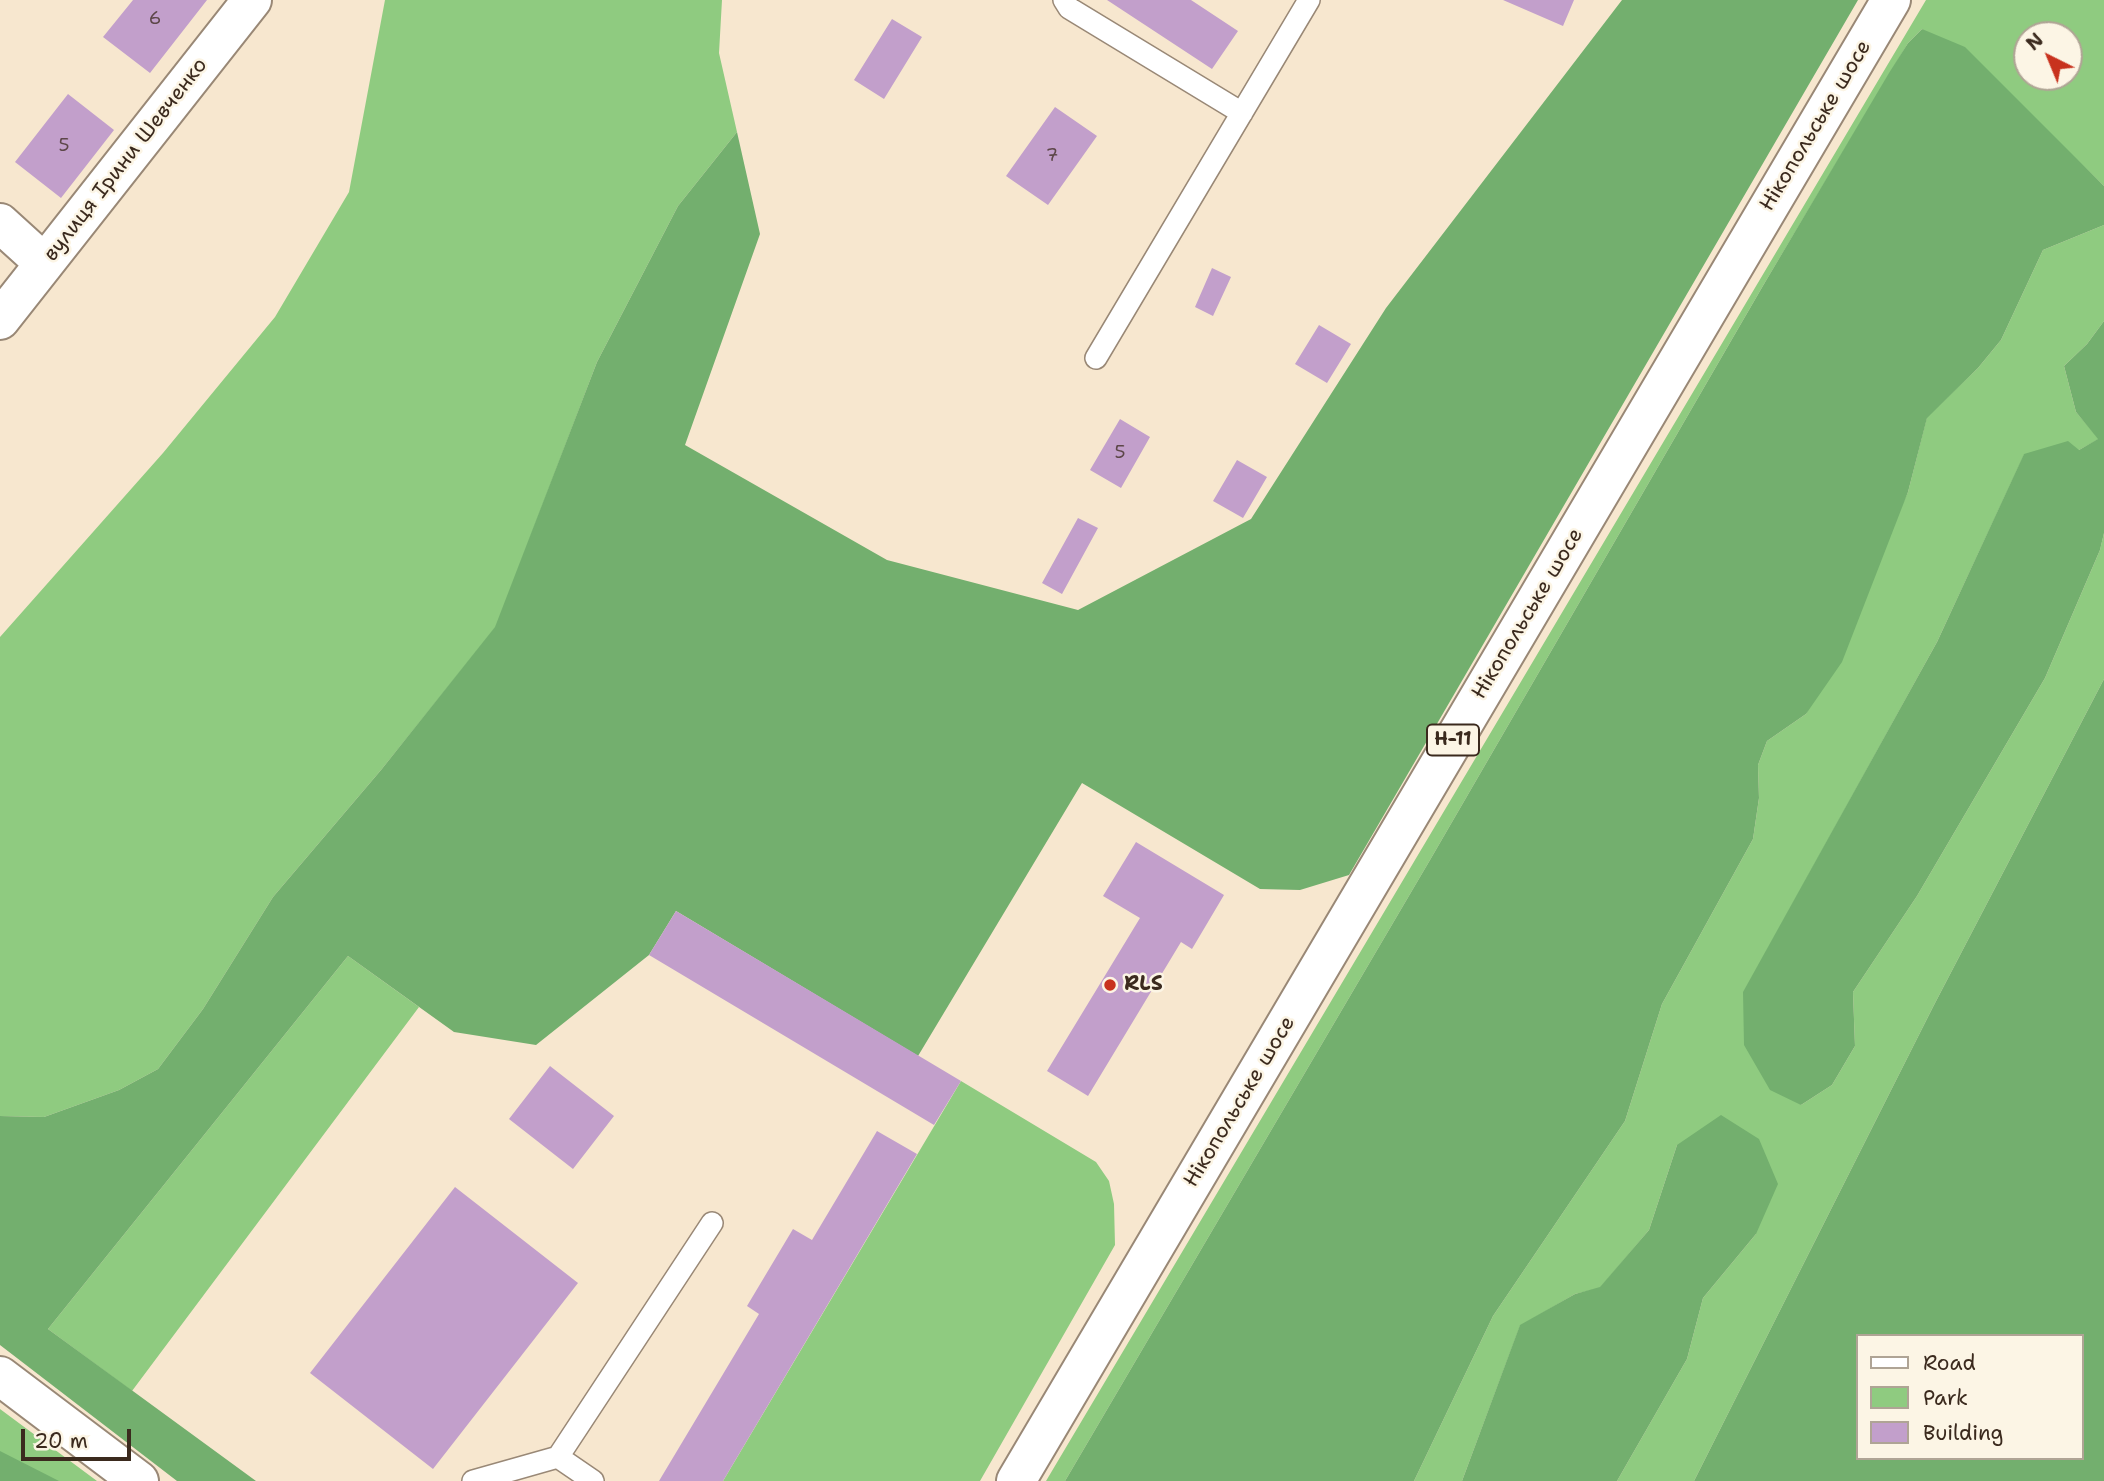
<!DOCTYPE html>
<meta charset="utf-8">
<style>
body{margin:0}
#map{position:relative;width:2104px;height:1481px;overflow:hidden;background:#f7e7cf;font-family:"Shantell Sans",sans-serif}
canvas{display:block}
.legend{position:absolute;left:1856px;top:1334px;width:228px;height:126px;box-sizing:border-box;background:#fcf5e5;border:2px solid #afa495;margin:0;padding:9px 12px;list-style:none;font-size:21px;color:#3b2a1e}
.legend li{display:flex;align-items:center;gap:14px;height:35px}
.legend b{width:35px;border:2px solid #afa495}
.north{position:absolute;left:2013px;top:21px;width:70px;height:70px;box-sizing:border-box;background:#fcf5e5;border:2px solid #afa495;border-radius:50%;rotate:317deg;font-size:19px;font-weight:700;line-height:28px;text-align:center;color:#3b2a1e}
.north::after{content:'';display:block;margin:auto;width:24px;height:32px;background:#c8321e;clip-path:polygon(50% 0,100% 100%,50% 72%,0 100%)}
.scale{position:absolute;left:21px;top:1429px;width:110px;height:32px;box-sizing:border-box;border:4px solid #3b2a1e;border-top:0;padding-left:9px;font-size:21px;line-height:24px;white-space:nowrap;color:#3b2a1e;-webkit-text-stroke:5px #fcf5e5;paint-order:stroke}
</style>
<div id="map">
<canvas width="2104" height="1481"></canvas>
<ul class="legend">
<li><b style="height:9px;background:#fff"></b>Road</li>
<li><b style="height:19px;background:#8fcb80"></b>Park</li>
<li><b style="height:19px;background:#c29fcb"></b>Building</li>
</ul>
<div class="north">N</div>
<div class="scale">20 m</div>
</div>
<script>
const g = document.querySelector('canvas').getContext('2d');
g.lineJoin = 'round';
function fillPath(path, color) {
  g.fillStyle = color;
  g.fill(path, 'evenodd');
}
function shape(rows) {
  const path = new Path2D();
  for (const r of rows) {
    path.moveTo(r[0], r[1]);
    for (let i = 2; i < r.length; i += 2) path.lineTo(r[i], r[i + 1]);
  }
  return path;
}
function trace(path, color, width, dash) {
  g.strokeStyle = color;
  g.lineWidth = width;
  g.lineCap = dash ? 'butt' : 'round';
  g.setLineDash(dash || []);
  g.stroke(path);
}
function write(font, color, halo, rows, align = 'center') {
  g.font = font + ' "Shantell Sans",sans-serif';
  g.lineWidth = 5;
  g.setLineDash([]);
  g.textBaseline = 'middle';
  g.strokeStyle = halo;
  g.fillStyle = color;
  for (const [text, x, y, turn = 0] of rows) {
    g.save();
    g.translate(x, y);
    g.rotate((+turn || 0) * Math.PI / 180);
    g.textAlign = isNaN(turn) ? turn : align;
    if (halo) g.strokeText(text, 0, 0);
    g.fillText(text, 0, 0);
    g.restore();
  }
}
fillPath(shape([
 [385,0,722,0,719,53,737,132,678,206,597,362,496,627,381,770,273,897,203,1009,158,1069,119,1090,44,1117,0,1116,0,637,163,453,275,317,349,192],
 [1926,0,2104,0,2104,186,2066,149,1922,29,1908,43,1764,284,1430,860,1065,1481,1046,1481],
 [2027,35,2069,35,2069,77,2027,77],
 [2104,225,2104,321,2087,344,2064,366,2076,412,2099,439,2079,450,2024,455,1937,642,1744,992,1801,1105,1832,1085,1855,1046,1853,992,1917,896,2045,678,2100,550,2104,533,2104,679,1934,1005,1694,1481,1617,1481,1687,1359,1703,1298,1756,1234,1677,1145,1649,1230,1600,1288,1575,1294,1520,1326,1462,1481,1414,1481,1493,1316,1625,1121,1662,1004,1753,839,1759,798,1758,765,1767,741,1806,714,1908,492,1927,417,1978,368,2001,340,2043,250],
 [348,956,419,1007,132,1391,48,1329],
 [961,1081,1096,1162,1109,1181,1114,1204,1115,1245,980,1481,723,1481],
 [0,1409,97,1481,0,1481]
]), '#8fcb80');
fillPath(shape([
 [1622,0,1858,0,1349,875,1300,890,1260,889,1082,783,918,1056,676,911,649,955,536,1045,454,1032,348,956,48,1329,256,1481,177,1481,0,1345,0,1116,44,1117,119,1090,158,1069,203,1009,273,897,381,770,495,627,597,362,678,206,737,132,760,234,685,445,887,560,1078,610,1251,519,1386,308],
 [1922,29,1965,47,2104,186,2104,225,2043,250,2001,340,1978,368,1927,418,1908,492,1842,662,1806,714,1767,741,1758,765,1759,798,1753,839,1662,1004,1625,1121,1493,1316,1414,1481,1065,1481,1430,860,1764,284,1889,73,1908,43],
 [2104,321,2104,533,2100,550,2045,678,1917,896,1853,992,1855,1046,1832,1085,1801,1105,1770,1090,1744,1045,1743,992,1937,642,2024,454,2068,441,2079,450,2098,439,2076,412,2064,366,2087,344],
 [2104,679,2104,1481,1694,1481,1934,1005],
 [1857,1336,2081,1336,2081,1458,1857,1458],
 [1721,1115,1759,1139,1778,1184,1756,1234,1703,1298,1687,1359,1617,1481,1462,1481,1520,1325,1575,1294,1600,1287,1649,1230,1677,1145],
 [0,1451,59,1481,0,1481]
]), '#73af6e');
fillPath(shape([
 [133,0,207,0,150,73,103,37],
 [1107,0,1191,0,1238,31,1212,69],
 [1503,0,1574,0,1563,26],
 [892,19,922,37,884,99,854,80],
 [68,94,114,130,61,198,15,162],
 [1055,107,1097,136,1048,205,1006,176],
 [1212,268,1231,277,1213,316,1195,307],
 [1319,325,1351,344,1327,383,1295,364],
 [1120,419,1150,437,1121,488,1090,470],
 [1237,460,1267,477,1243,518,1213,501],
 [1078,518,1098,528,1062,594,1042,583],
 [1136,842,1224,895,1192,949,1181,942,1088,1096,1047,1071,1140,918,1103,896],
 [676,911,961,1081,934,1125,649,955],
 [550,1066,614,1116,573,1169,509,1119],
 [877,1131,917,1154,723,1481,659,1481,759,1314,747,1306,793,1229,812,1240],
 [455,1187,578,1283,433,1469,310,1373]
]), '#c29fcb');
const service = shape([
 [1064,0,1069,8,1242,113],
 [1096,358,1309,0],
 [473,1481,558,1457],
 [593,1481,558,1457,712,1223]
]);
const minor = shape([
 [0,223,44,263],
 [0,320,252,0]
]);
const tertiary = shape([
 [0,1376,139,1481]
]);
const primary = shape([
 [1016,1481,1891,0]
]);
trace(service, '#998876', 24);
trace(minor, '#998876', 42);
trace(tertiary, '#998876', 42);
trace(primary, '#998876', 42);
trace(service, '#fff', 21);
trace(minor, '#fff', 38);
trace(tertiary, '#fff', 38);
trace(primary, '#fff', 38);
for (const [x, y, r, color] of [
 [1110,985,7,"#c8321e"]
]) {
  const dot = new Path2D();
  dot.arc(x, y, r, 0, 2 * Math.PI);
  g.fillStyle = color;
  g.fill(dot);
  trace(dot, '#fcf5e5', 2.5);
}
write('18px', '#5d4749', null, [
 ["6",155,19],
 ["5",64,146],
 ["7",1052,156],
 ["5",1120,453]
]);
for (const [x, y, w] of [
 [1453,740,52]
]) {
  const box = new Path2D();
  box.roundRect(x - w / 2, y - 15.5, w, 31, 5);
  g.fillStyle = '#fcf5e5';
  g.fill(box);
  trace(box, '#3b2a1e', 2);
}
write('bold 19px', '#3b2a1e', null, [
 ["Н-11",1453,740]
]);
write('21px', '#3b2a1e', '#fcf5e5', [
 ["Нікопольське шосе",1816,126,-59],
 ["вулиця Ірини Шевченко",126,160,-52],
 ["Нікопольське шосе",1528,614,-59],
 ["Нікопольське шосе",1240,1102,-59]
]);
write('bold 21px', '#3b2a1e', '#fcf5e5', [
 ["RLS",1124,985]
], 'left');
</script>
